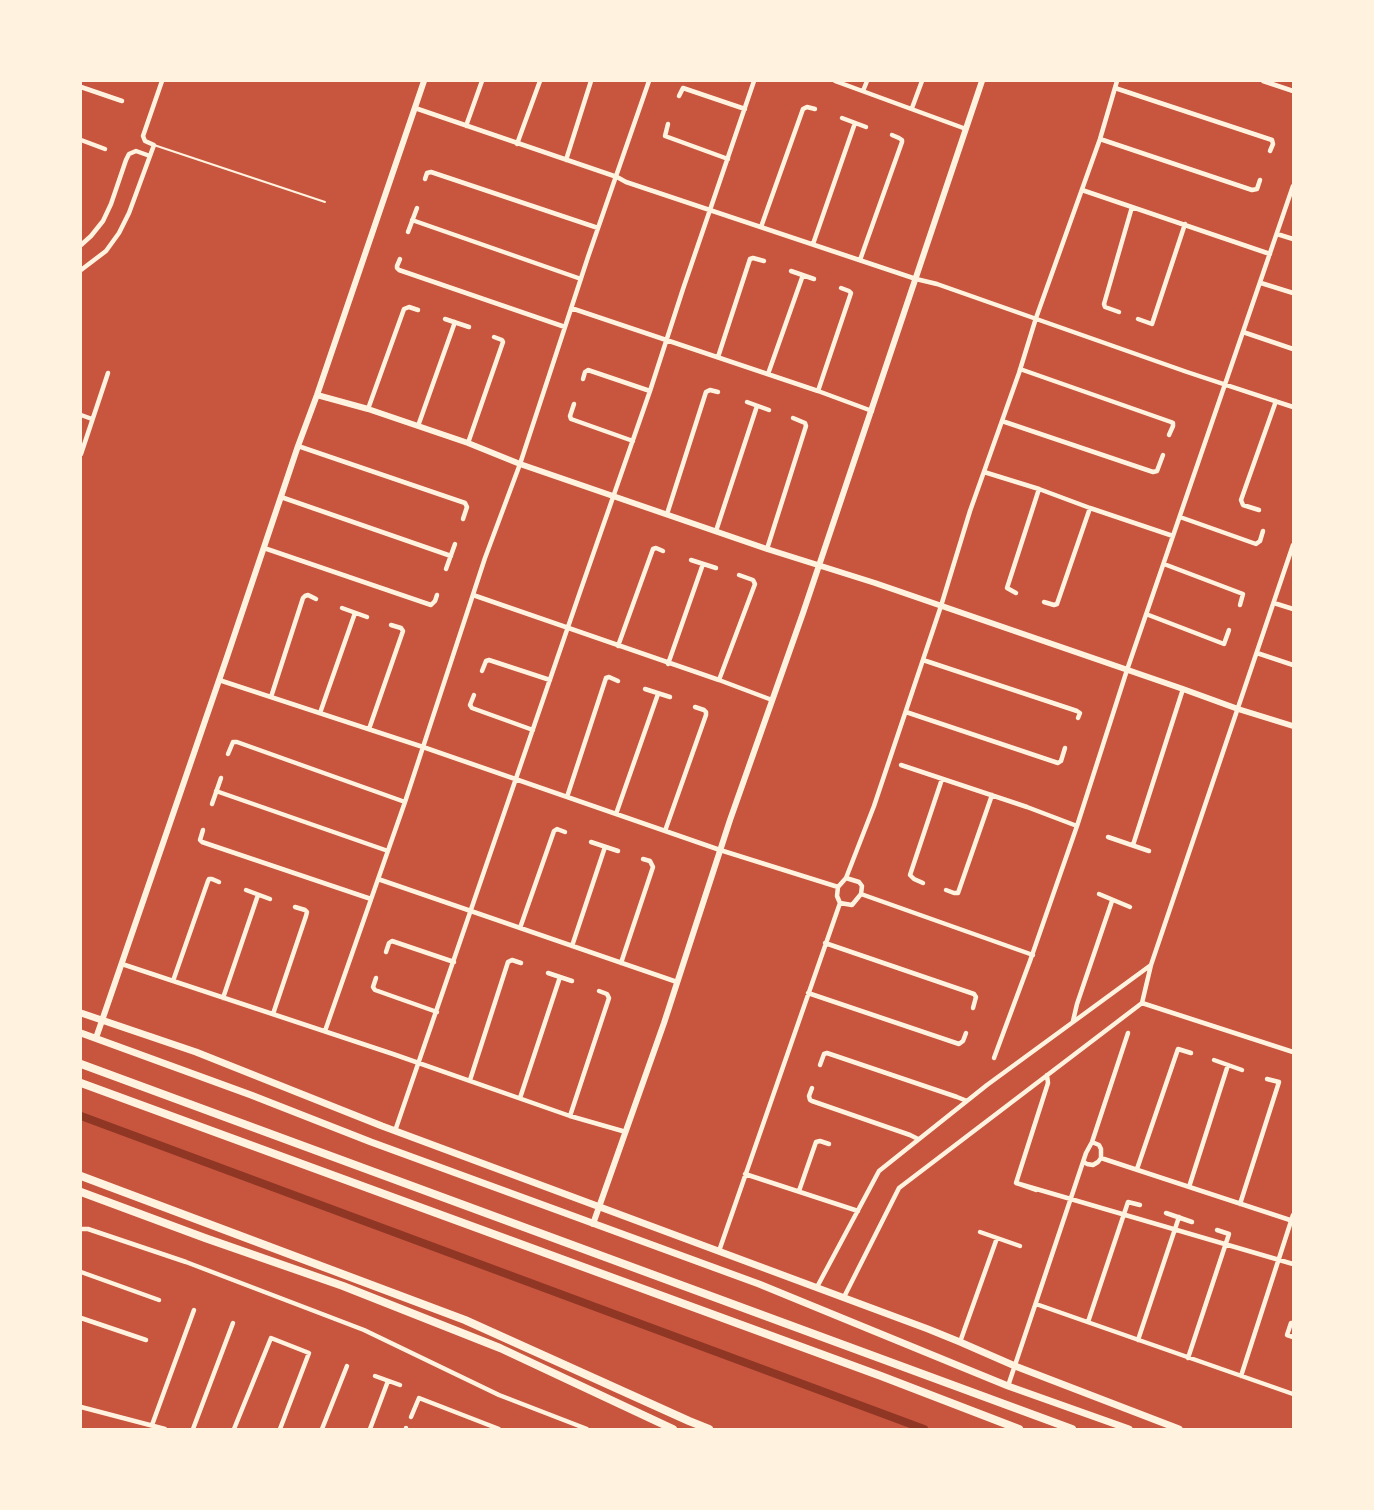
<!DOCTYPE html>
<style>
body{margin:0}
#map{position:relative;width:1374px;height:1510px;overflow:hidden;background:#c8553d;font-family:Roboto,sans-serif}
canvas{display:block}
.frame{position:absolute;inset:0;border:82px solid #fff3e0;pointer-events:none}
</style>
<div id="map">
<canvas width="1374" height="1510"></canvas>
<div class="frame"></div>
</div>
<script>
const g = document.querySelector('canvas').getContext('2d');
g.lineJoin = 'round';
function shape(rows) {
  const path = new Path2D();
  for (const r of rows) {
    path.moveTo(r[0], r[1]);
    for (let i = 2; i < r.length; i += 2) path.lineTo(r[i], r[i + 1]);
  }
  return path;
}
function trace(path, color, width, dash) {
  g.strokeStyle = color;
  g.lineWidth = width;
  g.lineCap = dash ? 'butt' : 'round';
  g.setLineDash(dash || []);
  g.stroke(path);
}
trace(shape([
 [81,1116,924,1429]
]), '#8f3625', 8);
trace(shape([
 [154,145,325,202]
]), '#fff3e0', 2);
trace(shape([
 [835,81,966,129],
 [1263,81,1293,91],
 [81,87,122,101],
 [1115,88,1272,140,1273,144,1270,151],
 [863,91,867,81],
 [679,96,683,88,745,109],
 [415,108,617,177,626,182,916,279,937,284,1187,372,1293,407],
 [912,108,922,81],
 [842,118,866,127],
 [668,124,665,136,728,159],
 [466,126,482,81],
 [1100,139,1252,190,1257,189,1260,180],
 [81,140,105,149],
 [517,144,540,81],
 [566,160,591,81],
 [425,179,427,173,431,172,598,228],
 [1082,190,1270,254],
 [412,220,581,279],
 [761,227,803,109,807,107,815,109],
 [408,232,417,208],
 [1277,234,1293,239],
 [813,244,855,123],
 [81,245,91,236,103,221,111,204,126,160,129,154,136,151,150,156],
 [400,259,397,266,397,268,399,270,565,327],
 [860,260,902,142,902,140,899,138,892,135],
 [81,270,106,251,119,233,129,213,154,145,145,141,143,136,162,81],
 [791,271,814,279],
 [1261,283,1293,293],
 [571,308,818,391,872,411],
 [1119,312,1105,307,1104,304,1132,207],
 [445,319,469,327],
 [1138,319,1152,324,1185,224],
 [1243,332,1293,349],
 [718,357,750,259,753,258,764,261],
 [1020,369,1171,422,1173,423,1173,426,1169,435],
 [768,374,803,275],
 [583,379,585,372,588,370,650,391],
 [818,391,851,293,849,291,841,288],
 [747,402,769,410],
 [574,404,570,416,571,419,633,441],
 [368,409,404,309,409,307,418,310],
 [81,415,92,419],
 [1002,421,1153,472,1157,471,1163,455],
 [418,426,455,322],
 [468,443,503,342,502,340,494,337],
 [298,446,465,503,467,507,463,519],
 [81,454,108,373],
 [984,472,1039,489,1090,508,1173,536],
 [281,497,451,556],
 [1259,510,1243,505,1241,500,1276,401],
 [667,514,706,392,710,390,718,392],
 [1180,517,1256,544,1260,541,1263,531],
 [716,531,757,406],
 [264,548,431,605,435,601,437,595],
 [767,549,806,426,805,423,793,418],
 [691,560,716,568],
 [1164,564,1243,594,1240,605],
 [446,569,455,544],
 [1016,593,1007,588,1039,489],
 [473,595,719,680,772,700],
 [1044,602,1054,605,1057,604,1090,508],
 [1274,603,1293,609],
 [342,608,367,617],
 [1146,614,1224,644,1229,630],
 [618,646,653,549,656,548,663,551],
 [1257,653,1293,665],
 [923,660,1077,711,1080,713,1078,718],
 [668,664,703,564],
 [482,671,486,661,489,660,550,680],
 [219,680,423,747,720,850,838,887],
 [719,680,755,584,753,580,739,575],
 [645,689,670,697],
 [474,695,470,705,472,708,533,730],
 [271,697,303,598,305,596,308,595,316,599],
 [906,712,1058,763,1061,761,1065,748],
 [320,713,355,613],
 [369,729,403,631,401,628,391,625],
 [228,754,233,742,237,742,405,802],
 [901,765,1027,807,1077,826],
 [216,791,388,851],
 [567,797,606,678,609,677,618,681],
 [212,804,221,778],
 [616,814,658,694],
 [203,830,200,840,202,842,371,899],
 [665,831,706,715,706,712,704,710,695,707],
 [1108,837,1149,851],
 [591,842,618,851],
 [1133,845,1183,689],
 [846,878,874,806,941,606,970,511,1019,373,1036,318,1100,139,1117,81],
 [846,878,859,882,862,886,861,894,852,905,840,903,837,896,838,887,846,878],
 [378,879,677,982],
 [923,883,914,879,910,875,942,779],
 [246,890,270,899],
 [946,890,954,893,958,893,992,795],
 [861,894,1033,955],
 [1099,894,1130,907],
 [520,928,554,831,557,829,565,832],
 [825,943,974,994,976,997,973,1008],
 [572,946,605,847],
 [386,952,389,943,392,941,454,962],
 [621,963,653,867,650,861,643,859],
 [122,964,393,1054,570,1116,626,1132],
 [548,973,572,981],
 [376,978,373,987,375,990,437,1012],
 [173,981,208,881,209,879,212,879,219,882],
 [808,993,959,1044,963,1041,966,1033],
 [223,998,258,895],
 [1142,1003,1151,965,1293,545],
 [1142,1003,1293,1052],
 [273,1014,306,916,307,912,305,910,295,907],
 [1073,1021,1077,1004,1112,901],
 [325,1031,405,802,485,558,520,464,588,257,649,81],
 [994,1058,1030,961,1077,826,1127,670,1293,186],
 [1214,1060,1242,1070],
 [820,1065,824,1054,827,1053,957,1097,967,1101],
 [470,1080,508,962,512,960,521,963],
 [812,1088,809,1096,810,1100,812,1101,910,1135,918,1139],
 [520,1098,560,977],
 [570,1116,609,998,607,994,599,991],
 [395,1131,580,592,650,391,683,289,754,81],
 [1101,1158,1293,1221],
 [1084,1162,1087,1164,1093,1165,1098,1162,1101,1158,1101,1149,1099,1145,1092,1142],
 [1137,1169,1178,1049,1191,1053],
 [745,1174,858,1211],
 [1016,1183,1048,1083,1047,1075],
 [1189,1187,1228,1065],
 [1036,1190,1016,1183,1293,1264],
 [799,1191,816,1142,820,1141,829,1144],
 [1240,1204,1279,1082,1267,1079],
 [1166,1213,1192,1222],
 [81,1229,88,1229,186,1262,364,1330,499,1395,587,1429],
 [980,1232,1020,1246],
 [719,1251,840,903],
 [81,1272,159,1300],
 [817,1287,879,1171,987,1085,1151,965],
 [844,1297,899,1188,1142,1003],
 [1036,1304,1293,1394],
 [81,1318,146,1340],
 [1088,1322,1128,1202,1140,1205],
 [1291,1323,1287,1335,1293,1337],
 [1138,1340,1179,1217],
 [960,1342,997,1238],
 [1188,1358,1229,1234,1217,1230],
 [375,1376,400,1385],
 [1241,1376,1293,1215],
 [1008,1386,1086,1153,1092,1142,1128,1033],
 [81,1407,165,1429],
 [411,1417,419,1398,499,1429],
 [152,1425,194,1310],
 [193,1429,233,1323],
 [234,1429,271,1338,309,1353,280,1429],
 [322,1429,347,1366],
 [370,1429,388,1381],
 [406,1429,406,1428]
]), '#fff3e0', 4.5);
trace(shape([
 [317,395,368,409,468,443,520,464,767,549,875,583,1183,689,1238,709,1293,726],
 [96,1038,227,657,298,446,317,395,424,81],
 [593,1224,664,1023,730,820,803,613,982,81]
]), '#fff3e0', 6);
trace(shape([
 [81,1013,196,1052,382,1126,928,1329,960,1342,1015,1366,1179,1429],
 [81,1033,251,1095,371,1142,759,1284,1008,1386,1129,1429]
]), '#fff3e0', 7);
trace(shape([
 [81,1064,1072,1429],
 [81,1083,881,1376,1019,1429]
]), '#fff3e0', 8);
trace(shape([
 [81,1176,465,1320,689,1421,709,1429],
 [81,1192,205,1238,343,1286,500,1348,673,1429]
]), '#fff3e0', 8);
</script>
